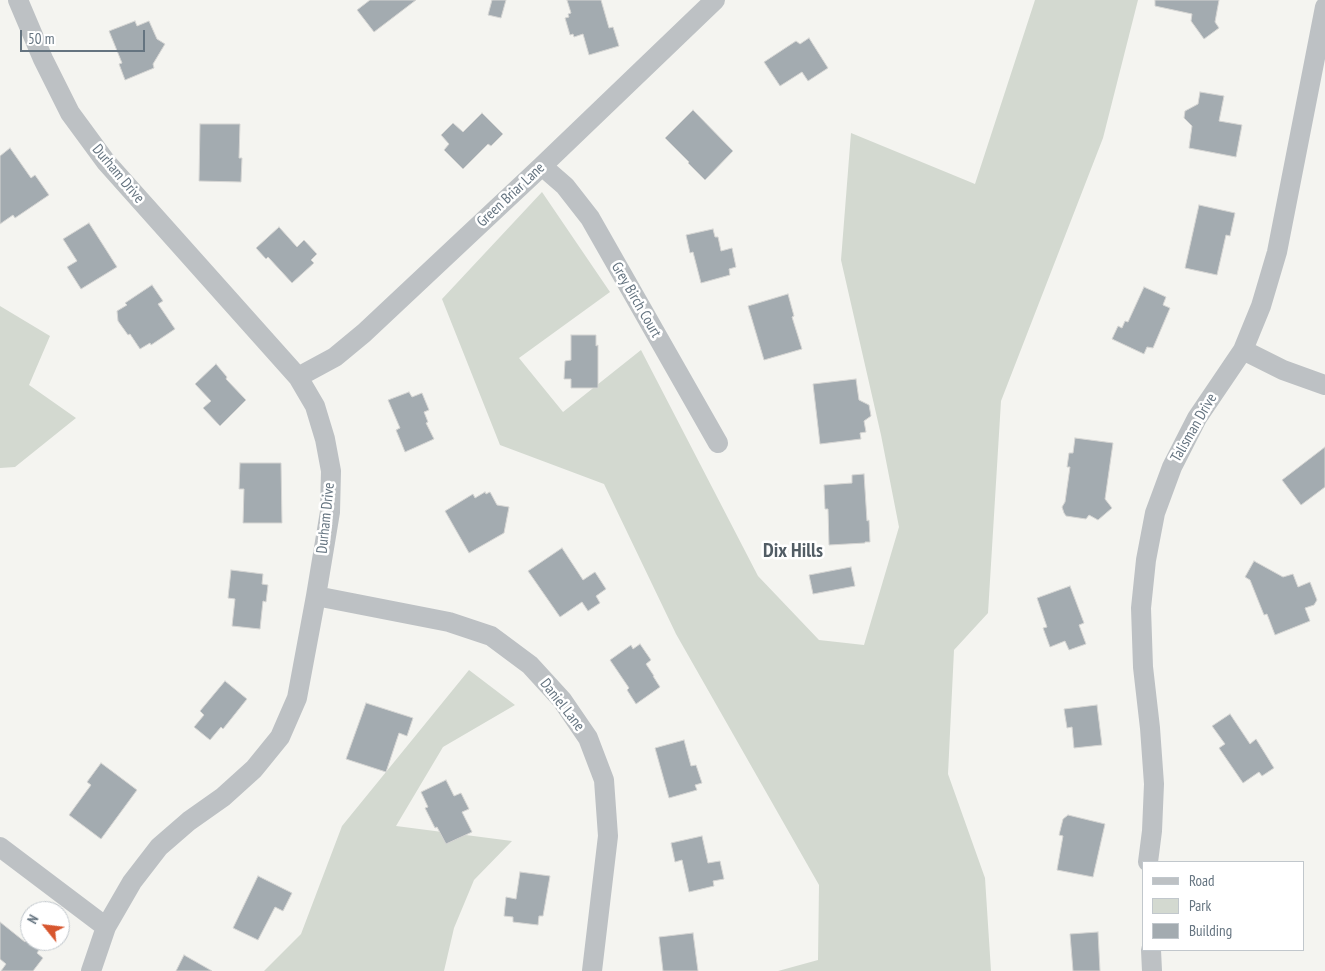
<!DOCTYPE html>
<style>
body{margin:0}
#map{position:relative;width:1325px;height:971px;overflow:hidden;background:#f4f4f0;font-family:"PT Sans Narrow",sans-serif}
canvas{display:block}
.legend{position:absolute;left:1142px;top:861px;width:162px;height:90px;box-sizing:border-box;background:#fff;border:1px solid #c1c7cc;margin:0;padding:6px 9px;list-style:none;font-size:15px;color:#657480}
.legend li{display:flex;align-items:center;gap:10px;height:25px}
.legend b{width:25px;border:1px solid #c1c7cc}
.north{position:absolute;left:20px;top:901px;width:50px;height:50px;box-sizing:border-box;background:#fff;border:1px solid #c1c7cc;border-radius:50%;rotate:299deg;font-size:14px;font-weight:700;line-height:20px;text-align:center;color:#657480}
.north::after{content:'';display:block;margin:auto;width:18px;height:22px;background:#d7562e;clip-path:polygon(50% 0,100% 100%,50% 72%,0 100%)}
.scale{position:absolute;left:20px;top:30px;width:125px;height:22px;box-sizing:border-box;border:2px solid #657480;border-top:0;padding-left:6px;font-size:15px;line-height:18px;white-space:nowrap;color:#657480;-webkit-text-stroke:4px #fff;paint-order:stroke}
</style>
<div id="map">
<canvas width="1325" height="971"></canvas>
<ul class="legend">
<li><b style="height:6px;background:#bdc1c4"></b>Road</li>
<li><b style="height:14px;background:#d3d9d0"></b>Park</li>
<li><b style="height:14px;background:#a3abb0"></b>Building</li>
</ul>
<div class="north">N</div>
<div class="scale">50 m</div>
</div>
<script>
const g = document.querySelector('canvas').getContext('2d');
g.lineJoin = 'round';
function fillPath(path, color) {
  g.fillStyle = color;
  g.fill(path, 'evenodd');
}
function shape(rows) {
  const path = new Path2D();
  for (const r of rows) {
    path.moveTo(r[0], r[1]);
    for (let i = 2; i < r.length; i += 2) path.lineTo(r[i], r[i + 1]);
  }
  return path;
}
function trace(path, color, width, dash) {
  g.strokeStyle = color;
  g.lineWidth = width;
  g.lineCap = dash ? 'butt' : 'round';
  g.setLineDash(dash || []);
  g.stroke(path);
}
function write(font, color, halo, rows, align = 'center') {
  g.font = font + ' "PT Sans Narrow",sans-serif';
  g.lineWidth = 5;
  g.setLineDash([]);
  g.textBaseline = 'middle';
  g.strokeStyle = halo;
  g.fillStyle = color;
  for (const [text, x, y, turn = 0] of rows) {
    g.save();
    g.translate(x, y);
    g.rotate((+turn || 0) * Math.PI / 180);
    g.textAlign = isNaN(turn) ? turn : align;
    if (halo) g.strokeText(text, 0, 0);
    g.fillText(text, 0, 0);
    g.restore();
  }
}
fillPath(shape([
 [1035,0,1138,0,1103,138,1001,401,988,613,954,650,948,774,985,878,991,971,778,971,818,960,819,885,676,634,604,484,500,445,442,299,542,192,610,292,519,358,563,412,641,350,758,576,819,640,864,645,899,527,881,435,841,260,851,133,975,184],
 [0,306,50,336,29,385,76,418,15,467,0,468],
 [469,670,515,705,443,747,396,826,512,841,474,880,454,928,444,971,264,971,301,934,342,826]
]), '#d3d9d0');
const building = shape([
 [370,0,416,0,374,32,357,10,370,0],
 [492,0,506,0,501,18,488,15,492,0],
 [567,0,601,0,609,28,613,27,619,46,589,55,583,34,574,37,573,34,570,35,565,18,569,17,568,14,571,13,567,0],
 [1155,0,1219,0,1215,22,1219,28,1204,39,1191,21,1192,14,1155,6,1155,0],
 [135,21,137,26,149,21,157,39,165,44,153,64,154,68,125,80,119,64,122,63,109,31,135,21],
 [809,38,828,68,808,81,802,72,780,86,764,62,796,41,800,44,809,38],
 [1200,92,1224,96,1219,121,1242,125,1236,157,1189,148,1192,126,1184,118,1185,111,1198,104,1200,92],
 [693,110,733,151,705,180,688,163,689,162,665,138,693,110],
 [482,113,503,134,491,146,488,144,463,169,444,150,449,144,441,135,453,123,463,132,482,113],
 [200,124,240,124,239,158,242,158,241,182,199,181,200,124],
 [10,148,31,178,35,175,49,195,15,218,13,215,0,224,0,156,10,148],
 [1199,205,1235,213,1230,236,1226,235,1217,275,1185,268,1199,205],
 [89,223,117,267,81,289,67,267,77,261,63,239,89,223],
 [279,227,297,247,304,240,317,254,311,260,314,263,292,283,268,257,266,259,256,248,279,227],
 [713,229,715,237,718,237,721,251,732,248,736,267,729,269,730,275,701,283,693,252,690,253,686,235,713,229],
 [152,285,163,301,158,304,175,329,151,345,150,343,140,349,130,334,128,335,118,321,117,311,127,305,125,303,152,285],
 [1144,287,1166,297,1163,305,1170,308,1153,348,1147,347,1144,354,1112,339,1118,326,1122,328,1125,321,1128,322,1144,287],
 [788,294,794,316,792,317,802,349,764,360,748,306,788,294],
 [571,335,596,335,596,346,598,345,598,388,571,388,571,379,564,379,565,361,571,360,571,335],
 [216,364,227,377,226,379,246,400,220,426,203,408,211,401,195,384,216,364],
 [856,379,859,400,869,405,871,416,864,421,866,432,860,433,861,439,820,444,813,384,856,379],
 [409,392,412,397,422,393,429,410,424,412,428,422,426,423,434,439,405,452,396,430,400,428,388,400,409,392],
 [1075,438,1113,443,1105,499,1112,508,1098,520,1089,515,1086,519,1066,516,1064,513,1062,507,1065,502,1070,467,1067,467,1069,453,1073,453,1075,438],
 [1325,447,1325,487,1301,505,1282,480,1325,447],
 [240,463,281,463,282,523,243,523,244,489,239,489,240,463],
 [864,474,867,521,869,520,870,542,865,542,865,543,829,545,828,509,825,509,824,485,852,483,852,475,864,474],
 [485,492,486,494,490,492,497,505,509,507,504,533,469,553,445,511,473,494,475,498,485,492],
 [562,548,583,580,595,572,606,589,596,596,600,603,588,611,582,602,560,617,528,571,562,548],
 [1254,561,1283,577,1293,574,1298,587,1310,582,1317,600,1314,605,1305,608,1310,621,1275,635,1267,614,1264,615,1250,580,1245,577,1254,561],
 [851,567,855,586,813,594,809,575,851,567],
 [231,570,263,574,262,584,268,585,266,602,263,601,260,629,232,626,235,599,228,598,231,570],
 [1070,586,1084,623,1079,625,1086,644,1069,650,1065,641,1050,647,1043,628,1047,627,1037,598,1070,586],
 [640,644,651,660,646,664,654,676,653,676,660,687,636,704,627,690,629,688,610,660,631,645,633,649,640,644],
 [225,681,247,699,223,729,221,727,210,740,194,727,204,715,200,711,225,681],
 [366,703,413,718,407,736,399,733,386,772,346,759,366,703],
 [1097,705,1102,745,1074,748,1072,727,1067,728,1064,709,1097,705],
 [1230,714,1250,744,1256,739,1274,768,1262,776,1259,772,1243,783,1219,748,1225,744,1212,726,1230,714],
 [684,740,691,766,696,765,702,783,695,785,697,790,669,798,655,748,684,740],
 [101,763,137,790,101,839,69,815,91,785,87,782,101,763],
 [446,780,454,796,461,793,469,809,462,812,472,832,446,844,437,827,435,828,425,808,428,807,421,792,446,780],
 [1068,815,1105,824,1093,877,1057,870,1063,836,1059,835,1063,819,1068,815],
 [702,836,708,863,720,861,724,879,713,881,714,886,689,892,682,860,675,862,671,843,702,836],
 [520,872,550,876,543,916,539,916,538,925,513,922,513,917,504,916,506,897,516,899,520,872],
 [258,876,292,893,283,911,275,907,258,940,233,928,258,876],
 [0,922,25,942,27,940,39,950,37,953,43,958,33,971,1,971,6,964,0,959,0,922],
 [1098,932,1100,971,1073,971,1070,934,1098,932],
 [693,933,698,971,663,971,659,937,693,933],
 [184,955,212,971,176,971,184,955]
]);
fillPath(building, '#a3abb0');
trace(building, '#d5d5d3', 1);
trace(shape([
 [18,0,43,59,70,113,106,162,298,377,315,406,325,439,331,471,330,512,316,596,297,698,280,737,254,769,223,797,189,821,159,847,132,882,106,927,91,971],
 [542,166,565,186,590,218,718,443],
 [1243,350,1283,370,1325,385],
 [298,377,335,357,364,333,542,166,715,0],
 [316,596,449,622,491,636,530,665,562,700,588,738,604,780,608,836,592,971],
 [0,847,106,927],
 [1148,862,1152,831,1154,784,1150,728,1143,667,1141,608,1146,560,1155,513,1172,467,1197,418,1243,350,1261,306,1277,252,1325,7],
 [1151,950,1152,971]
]), '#bdc1c4', 20);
write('15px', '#657480', '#fff', [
 ["Durham Drive",118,174,50],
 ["Green Briar Lane",511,195,-43],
 ["Grey Birch Court",636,300,60],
 ["Talisman Drive",1194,428,-60],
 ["Durham Drive",326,518,-84],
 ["Daniel Lane",562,705,52]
]);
write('bold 20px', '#525d65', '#fff', [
 ["Dix Hills",793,551]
]);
</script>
